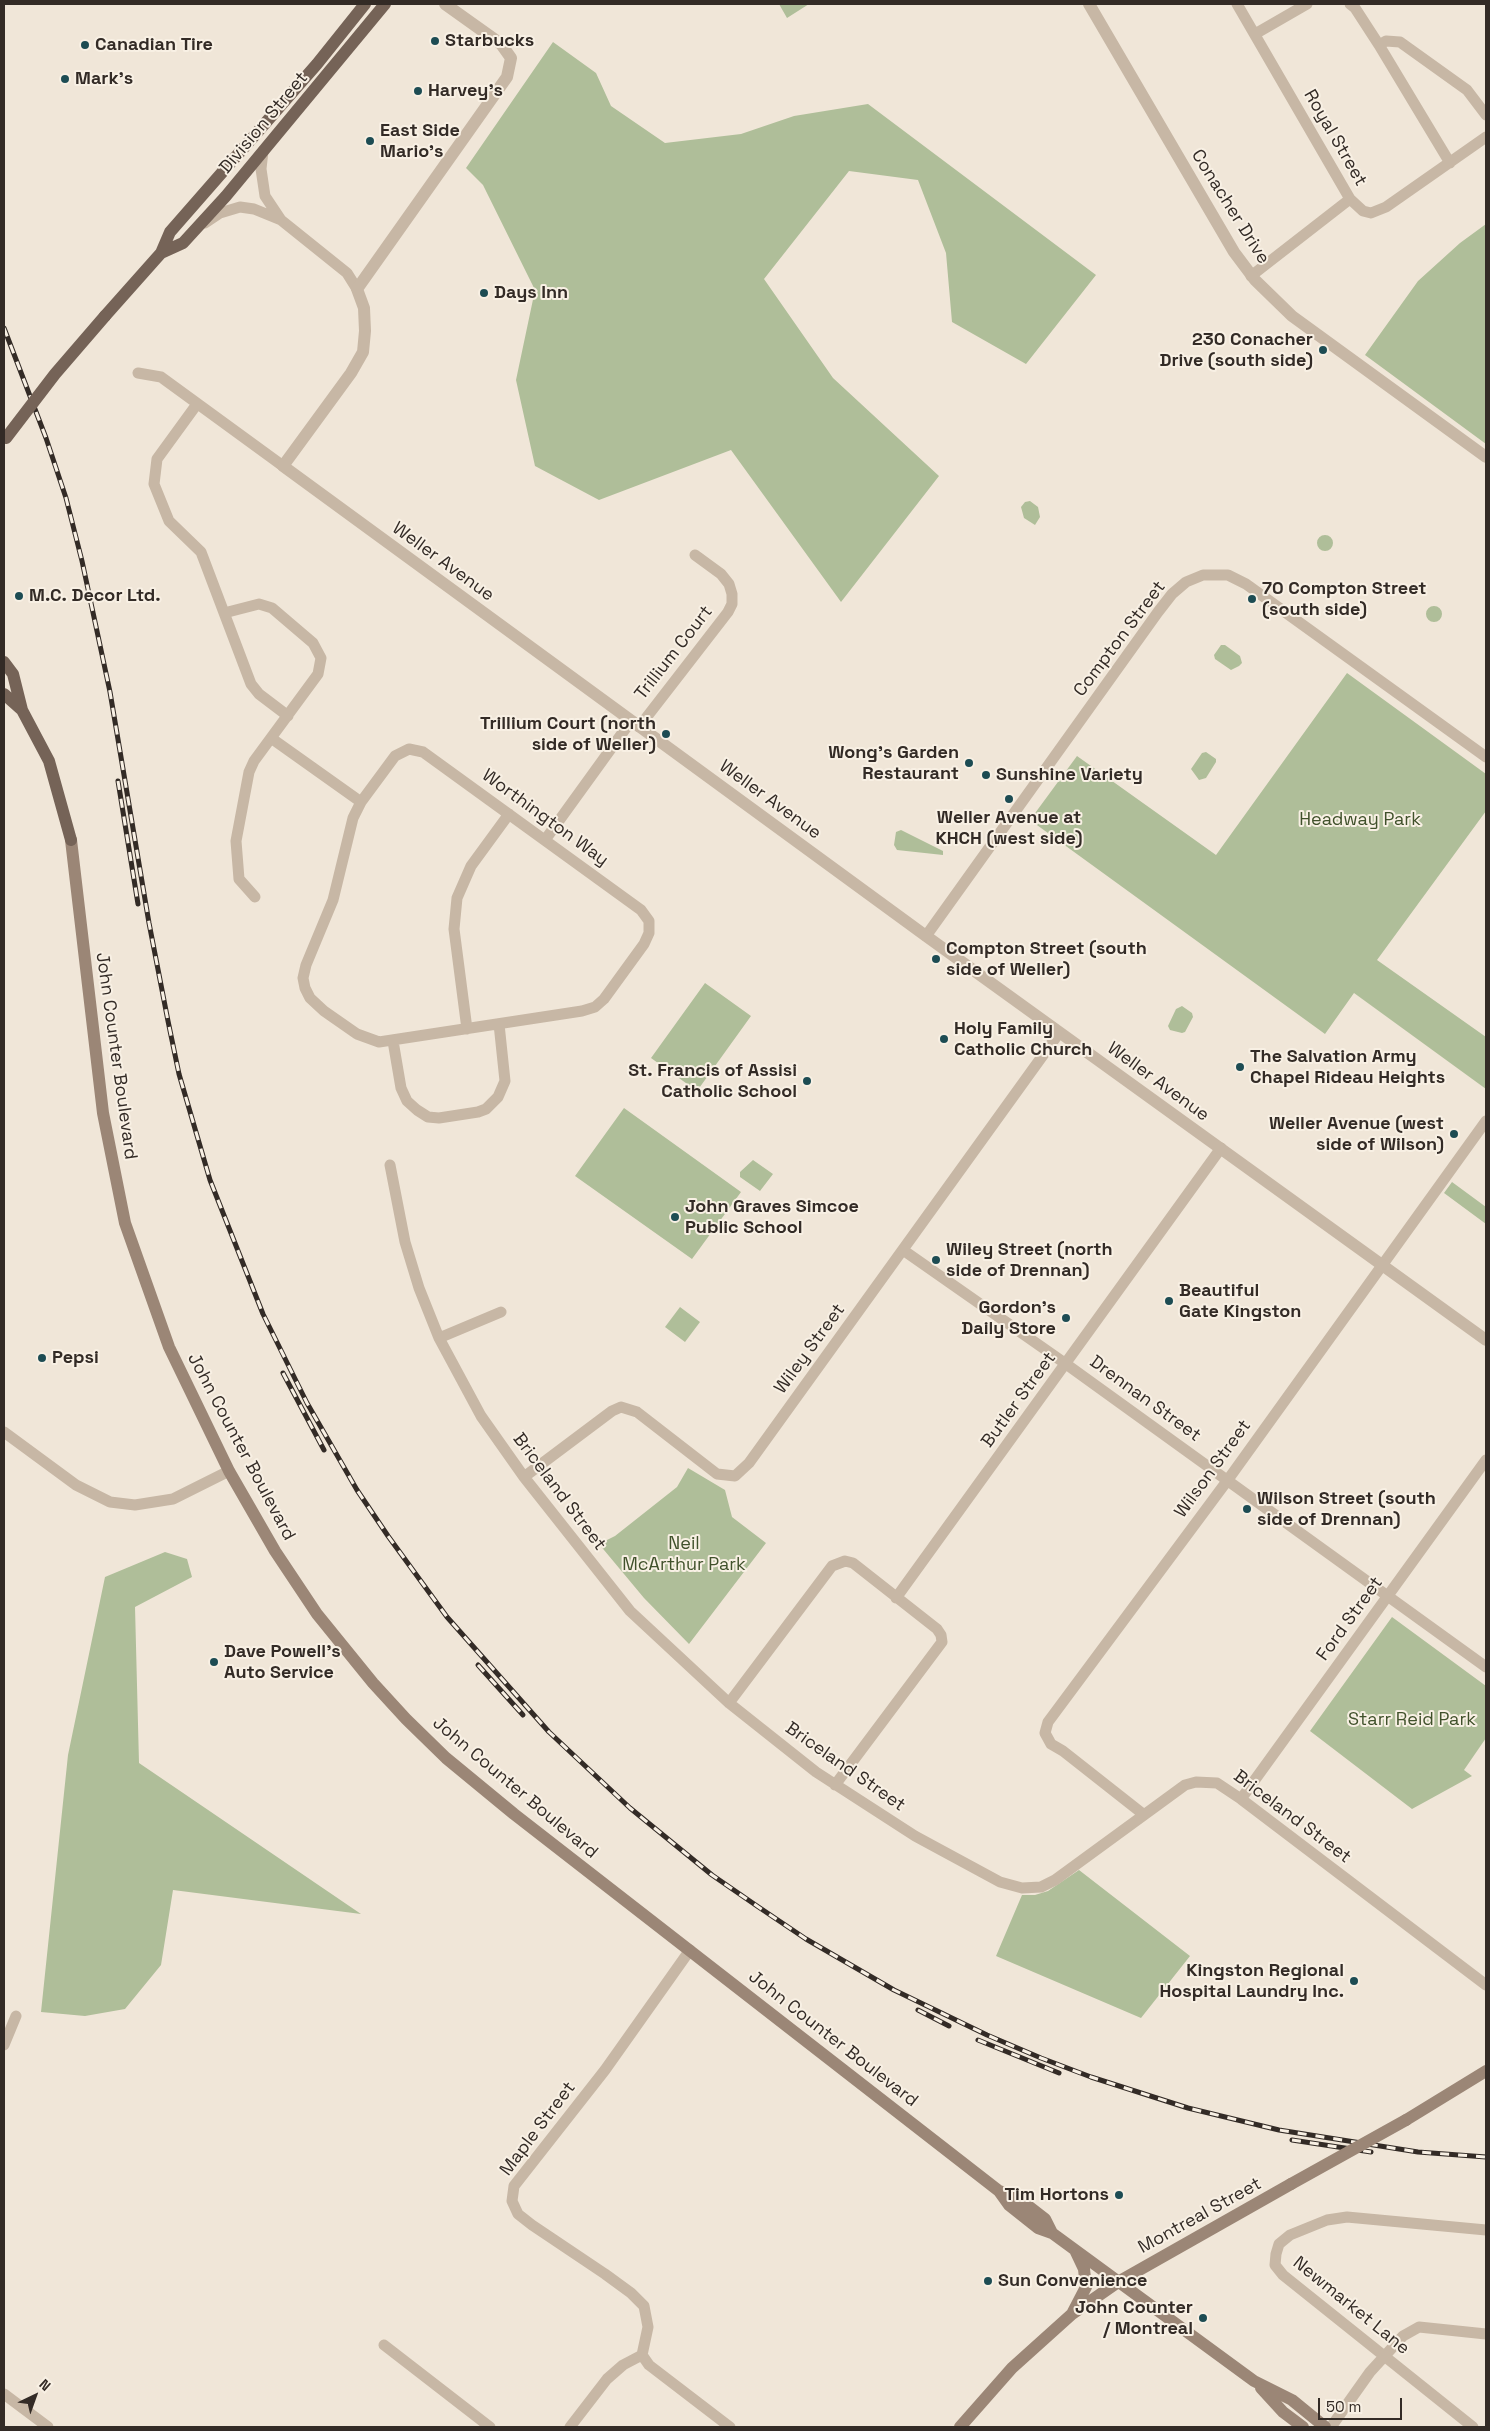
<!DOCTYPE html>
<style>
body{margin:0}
#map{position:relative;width:1490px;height:2431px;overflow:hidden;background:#f0e6d8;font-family:"Space Grotesk",sans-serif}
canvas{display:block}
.frame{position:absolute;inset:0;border:5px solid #332b26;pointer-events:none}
.north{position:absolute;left:10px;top:2371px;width:50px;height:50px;-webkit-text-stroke:4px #f8f0e4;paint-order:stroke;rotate:42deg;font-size:14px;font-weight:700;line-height:20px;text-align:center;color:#332b26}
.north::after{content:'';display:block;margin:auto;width:18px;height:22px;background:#332b26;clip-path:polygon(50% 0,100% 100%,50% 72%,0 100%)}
.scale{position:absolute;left:1318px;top:2398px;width:84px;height:22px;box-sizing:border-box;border:2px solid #332b26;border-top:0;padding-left:6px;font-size:15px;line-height:18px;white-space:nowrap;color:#332b26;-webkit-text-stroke:4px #f8f0e4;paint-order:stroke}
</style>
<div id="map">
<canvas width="1490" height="2431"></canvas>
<div class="frame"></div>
<div class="north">N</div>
<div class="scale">50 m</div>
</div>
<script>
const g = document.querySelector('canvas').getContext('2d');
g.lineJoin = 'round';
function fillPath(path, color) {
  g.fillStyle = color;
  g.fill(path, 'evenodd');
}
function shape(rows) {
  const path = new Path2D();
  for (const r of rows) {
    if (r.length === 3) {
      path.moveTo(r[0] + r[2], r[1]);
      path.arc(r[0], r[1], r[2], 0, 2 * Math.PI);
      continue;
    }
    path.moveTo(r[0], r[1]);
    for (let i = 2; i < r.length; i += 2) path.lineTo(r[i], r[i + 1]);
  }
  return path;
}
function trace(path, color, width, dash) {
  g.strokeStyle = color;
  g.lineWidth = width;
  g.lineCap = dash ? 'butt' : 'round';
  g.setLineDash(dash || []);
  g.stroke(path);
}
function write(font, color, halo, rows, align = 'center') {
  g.font = font + ' "Space Grotesk",sans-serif';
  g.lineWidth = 4;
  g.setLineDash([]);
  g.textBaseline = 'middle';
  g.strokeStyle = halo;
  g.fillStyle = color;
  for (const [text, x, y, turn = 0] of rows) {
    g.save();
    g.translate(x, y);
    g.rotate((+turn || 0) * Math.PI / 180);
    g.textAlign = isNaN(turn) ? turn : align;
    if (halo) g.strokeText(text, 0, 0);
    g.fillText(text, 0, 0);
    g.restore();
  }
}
fillPath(shape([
 [779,4,809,4,787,18],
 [553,42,596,73,611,106,665,143,741,134,794,116,868,104,1096,275,1026,364,952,322,946,253,918,180,849,171,764,279,833,378,939,476,841,602,731,450,599,500,535,466,516,380,535,290,483,185,466,168],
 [1486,224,1486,444,1365,355,1418,281,1460,243],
 [1030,501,1038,507,1040,517,1035,525,1024,518,1021,507,1025,502],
 [1325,543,8],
 [1434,614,8],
 [1221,645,1225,645,1240,656,1242,663,1239,666,1231,670,1215,659,1214,655],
 [1347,673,1486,774,1486,811,1377,960,1486,1037,1486,1089,1354,993,1325,1034,1030,820,1077,756,1216,855],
 [1206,752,1216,759,1216,762,1206,778,1199,780,1191,769,1202,753],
 [901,830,943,851,943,855,897,850,894,845,896,832],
 [705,983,751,1016,697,1091,651,1058],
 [1182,1006,1192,1013,1193,1017,1185,1032,1182,1033,1170,1030,1168,1026,1176,1009],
 [624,1108,741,1192,692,1259,575,1176],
 [753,1160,773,1174,760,1191,740,1177,740,1172],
 [1452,1182,1486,1207,1486,1224,1444,1193],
 [680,1307,700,1322,685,1342,665,1327],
 [688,1468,725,1490,732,1517,766,1543,689,1644,644,1598,599,1544,615,1536,677,1487],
 [165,1552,187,1559,192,1577,135,1607,139,1763,361,1914,173,1890,161,1965,125,2009,85,2016,41,2012,68,1755,105,1577],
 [1392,1617,1486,1686,1486,1738,1464,1770,1472,1776,1412,1809,1310,1731],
 [1079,1870,1190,1956,1141,2018,996,1956,1022,1895,1035,1895,1048,1891]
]), '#afbe99');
trace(shape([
 [1237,4,1350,199,1363,211,1371,213,1386,207,1486,137],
 [1350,4,1355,8,1379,45,1450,163],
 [1255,34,1307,4],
 [1379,45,1386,41,1400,42,1467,90,1486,115],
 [263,151,261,169,265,196,281,220,347,273,357,289],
 [205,223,220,213,240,207,254,209,281,220],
 [1251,276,1350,199],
 [138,373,161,377,283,466],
 [197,404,157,459,154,484,169,521,201,552,251,684,259,694,288,716],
 [224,613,259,604,272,608,313,643,321,658,318,674,254,761,249,772,236,841,239,879,255,897],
 [639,727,728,612,732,604,732,594,729,584,721,574,695,555],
 [271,738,361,802],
 [409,749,423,752,641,910,649,921,649,933,644,944,604,999,595,1007,582,1011,379,1042,357,1034,324,1011,310,998,305,988,303,978,306,965,333,900,353,818,361,802,395,756,409,749],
 [545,840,631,721],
 [926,936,1158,612,1172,594,1186,582,1203,575,1228,575,1246,584,1486,757],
 [467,1029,454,929,457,898,471,866,509,814],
 [393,1041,401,1088,407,1101,417,1110,428,1117,439,1118,478,1112,486,1109,498,1097,505,1081,499,1024],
 [390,1165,405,1242,419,1288,439,1338,481,1416,524,1477,630,1611,729,1703,816,1772,915,1836,1000,1882,1022,1888,1041,1887,1055,1880,1185,1785,1196,1782,1217,1783,1241,1799,1486,1985],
 [903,1250,1066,1364,1486,1667],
 [439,1338,501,1312],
 [4,1432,76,1485,110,1502,135,1505,173,1499,229,1471],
 [524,1477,612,1411,621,1407,637,1412,717,1474,735,1476,749,1463,1059,1033],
 [896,1598,1221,1148],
 [729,1703,832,1566,845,1561,853,1563,937,1629,941,1635,942,1642,835,1785],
 [1241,1799,1486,1460],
 [1143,1814,1063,1751,1051,1744,1045,1733,1048,1722,1227,1481,1486,1121],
 [4,2045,16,2016],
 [384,2345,490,2427],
 [642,2355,648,2327,644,2306,631,2293,605,2274,532,2225,518,2214,512,2201,514,2186,605,2070,690,1950],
 [4,2394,48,2427],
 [570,2427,607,2379,623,2365,642,2355,649,2365,730,2427],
 [1331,2427,1370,2372,1403,2336,1419,2327,1486,2334],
 [1473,2427,1283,2275,1275,2265,1276,2254,1279,2244,1290,2235,1327,2220,1347,2217,1486,2230]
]), '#c7b7a5', 11);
trace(shape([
 [445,4,501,44,511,58,507,77,357,289,364,308,365,331,363,352,351,373,283,466,926,936,1486,1340],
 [1089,4,1234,252,1255,280,1292,316,1486,457]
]), '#c7b7a5', 12);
trace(shape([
 [71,840,103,1113,125,1223,169,1347,229,1471,275,1551,317,1614,373,1683,406,1719,446,1758,514,1814,999,2191,1009,2205,1038,2228,1052,2233,1254,2381,1292,2400,1325,2427],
 [1406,2120,1486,2071],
 [999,2191,1014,2195,1045,2219,1052,2233],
 [1073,2312,1086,2287,1084,2269,1075,2250],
 [1261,2388,1283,2412,1303,2427],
 [960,2427,1012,2368,1072,2314,1118,2282,1291,2184]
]), '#9b8676', 12);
trace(shape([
 [161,253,183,243,226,196,385,4],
 [105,316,161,253,170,232,317,64,365,4],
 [4,662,13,674,22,710,49,761,71,840],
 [4,694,22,710]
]), '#756357', 12);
const rail = shape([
 [4,328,46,438,66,498,82,561,110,692,149,923,168,1021,179,1074,210,1180,263,1314,307,1403,357,1490,388,1536,447,1617,549,1732,630,1808,712,1875,757,1906,806,1939,894,1990,987,2035,1041,2058,1091,2077,1188,2108,1279,2130,1418,2152,1486,2157],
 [118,781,138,904],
 [283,1373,324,1450],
 [478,1665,523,1715],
 [918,2010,949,2026],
 [978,2040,1059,2073],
 [1292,2140,1371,2152]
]);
trace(rail, '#332b26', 5);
trace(rail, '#f8f0e4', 3, [9]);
trace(shape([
 [1291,2184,1406,2120]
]), '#9b8676', 12);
trace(shape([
 [6,438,55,374,105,316]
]), '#756357', 12);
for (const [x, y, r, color] of [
 [435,41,5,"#1d4c53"],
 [85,45,5,"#1d4c53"],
 [65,79,5,"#1d4c53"],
 [418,91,5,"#1d4c53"],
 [370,141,5,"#1d4c53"],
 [484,293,5,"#1d4c53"],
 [1323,350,5,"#1d4c53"],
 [19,596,5,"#1d4c53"],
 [1252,599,5,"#1d4c53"],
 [666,734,5,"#1d4c53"],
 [969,763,5,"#1d4c53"],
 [986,775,5,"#1d4c53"],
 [1009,799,5,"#1d4c53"],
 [936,959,5,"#1d4c53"],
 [944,1039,5,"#1d4c53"],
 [1240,1067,5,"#1d4c53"],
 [807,1081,5,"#1d4c53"],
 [1454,1134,5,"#1d4c53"],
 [675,1217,5,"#1d4c53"],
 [936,1260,5,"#1d4c53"],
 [1169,1301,5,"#1d4c53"],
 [1066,1318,5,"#1d4c53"],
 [42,1358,5,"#1d4c53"],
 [1247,1509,5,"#1d4c53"],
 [214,1662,5,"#1d4c53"],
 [1354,1981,5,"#1d4c53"],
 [1119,2195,5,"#1d4c53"],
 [988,2281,5,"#1d4c53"],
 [1203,2318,5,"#1d4c53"]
]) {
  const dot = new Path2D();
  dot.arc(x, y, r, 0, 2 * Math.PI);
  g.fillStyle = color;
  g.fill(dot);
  trace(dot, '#f8f0e4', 2);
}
write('bold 18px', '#332b26', '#f8f0e4', [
 ["Starbucks",445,41],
 ["Canadian Tire",95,45],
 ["Mark's",75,79],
 ["Harvey's",428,91],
 ["East Side",380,131],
 ["Mario's",380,152],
 ["Days Inn",494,293],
 ["230 Conacher",1313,340,"right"],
 ["Drive (south side)",1313,361,"right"],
 ["70 Compton Street",1262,589],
 ["(south side)",1262,610],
 ["M.C. Decor Ltd.",29,596],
 ["Trillium Court (north",656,724,"right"],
 ["side of Weller)",656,745,"right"],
 ["Wong's Garden",959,753,"right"],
 ["Restaurant",959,774,"right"],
 ["Sunshine Variety",996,775],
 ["Weller Avenue at",1009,818,"center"],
 ["KHCH (west side)",1009,839,"center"],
 ["Compton Street (south",946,949],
 ["side of Weller)",946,970],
 ["Holy Family",954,1029],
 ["Catholic Church",954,1050],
 ["The Salvation Army",1250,1057],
 ["Chapel Rideau Heights",1250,1078],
 ["St. Francis of Assisi",797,1071,"right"],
 ["Catholic School",797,1092,"right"],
 ["Weller Avenue (west",1444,1124,"right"],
 ["side of Wilson)",1444,1145,"right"],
 ["John Graves Simcoe",685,1207],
 ["Public School",685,1228],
 ["Wiley Street (north",946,1250],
 ["side of Drennan)",946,1271],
 ["Beautiful",1179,1291],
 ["Gate Kingston",1179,1312],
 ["Gordon's",1056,1308,"right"],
 ["Daily Store",1056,1329,"right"],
 ["Pepsi",52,1358],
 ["Wilson Street (south",1257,1499],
 ["side of Drennan)",1257,1520],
 ["Dave Powell's",224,1652],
 ["Auto Service",224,1673],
 ["Kingston Regional",1344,1971,"right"],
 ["Hospital Laundry Inc.",1344,1992,"right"],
 ["Tim Hortons",1109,2195,"right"],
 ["Sun Convenience",998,2281],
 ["John Counter",1193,2308,"right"],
 ["/ Montreal",1193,2329,"right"]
], 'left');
write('18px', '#332b26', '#f8f0e4', [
 ["Division Street",264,123,-50],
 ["Royal Street",1335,138,60],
 ["Conacher Drive",1230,207,58],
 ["Weller Avenue",443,562,36],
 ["Compton Street",1120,639,-53],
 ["Trillium Court",674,653,-52],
 ["Weller Avenue",770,800,36],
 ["Worthington Way",545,818,36],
 ["John Counter Boulevard",116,1056,82],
 ["Weller Avenue",1158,1082,36],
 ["Wiley Street",810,1349,-54],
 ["Drennan Street",1145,1399,36],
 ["Butler Street",1019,1400,-54],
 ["John Counter Boulevard",241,1447,62],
 ["Wilson Street",1213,1469,-54],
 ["Briceland Street",559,1492,53],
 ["Ford Street",1350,1619,-54],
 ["Briceland Street",845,1767,35],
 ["John Counter Boulevard",515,1788,40],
 ["Briceland Street",1292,1817,37],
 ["John Counter Boulevard",833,2039,38],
 ["Maple Street",538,2129,-53],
 ["Montreal Street",1200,2216,-29],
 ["Newmarket Lane",1351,2306,39]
]);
write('18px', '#40512b', '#f8f0e4', [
 ["Headway Park",1360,820],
 ["Neil",684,1544],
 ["McArthur Park",684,1565],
 ["Starr Reid Park",1412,1720]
]);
</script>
